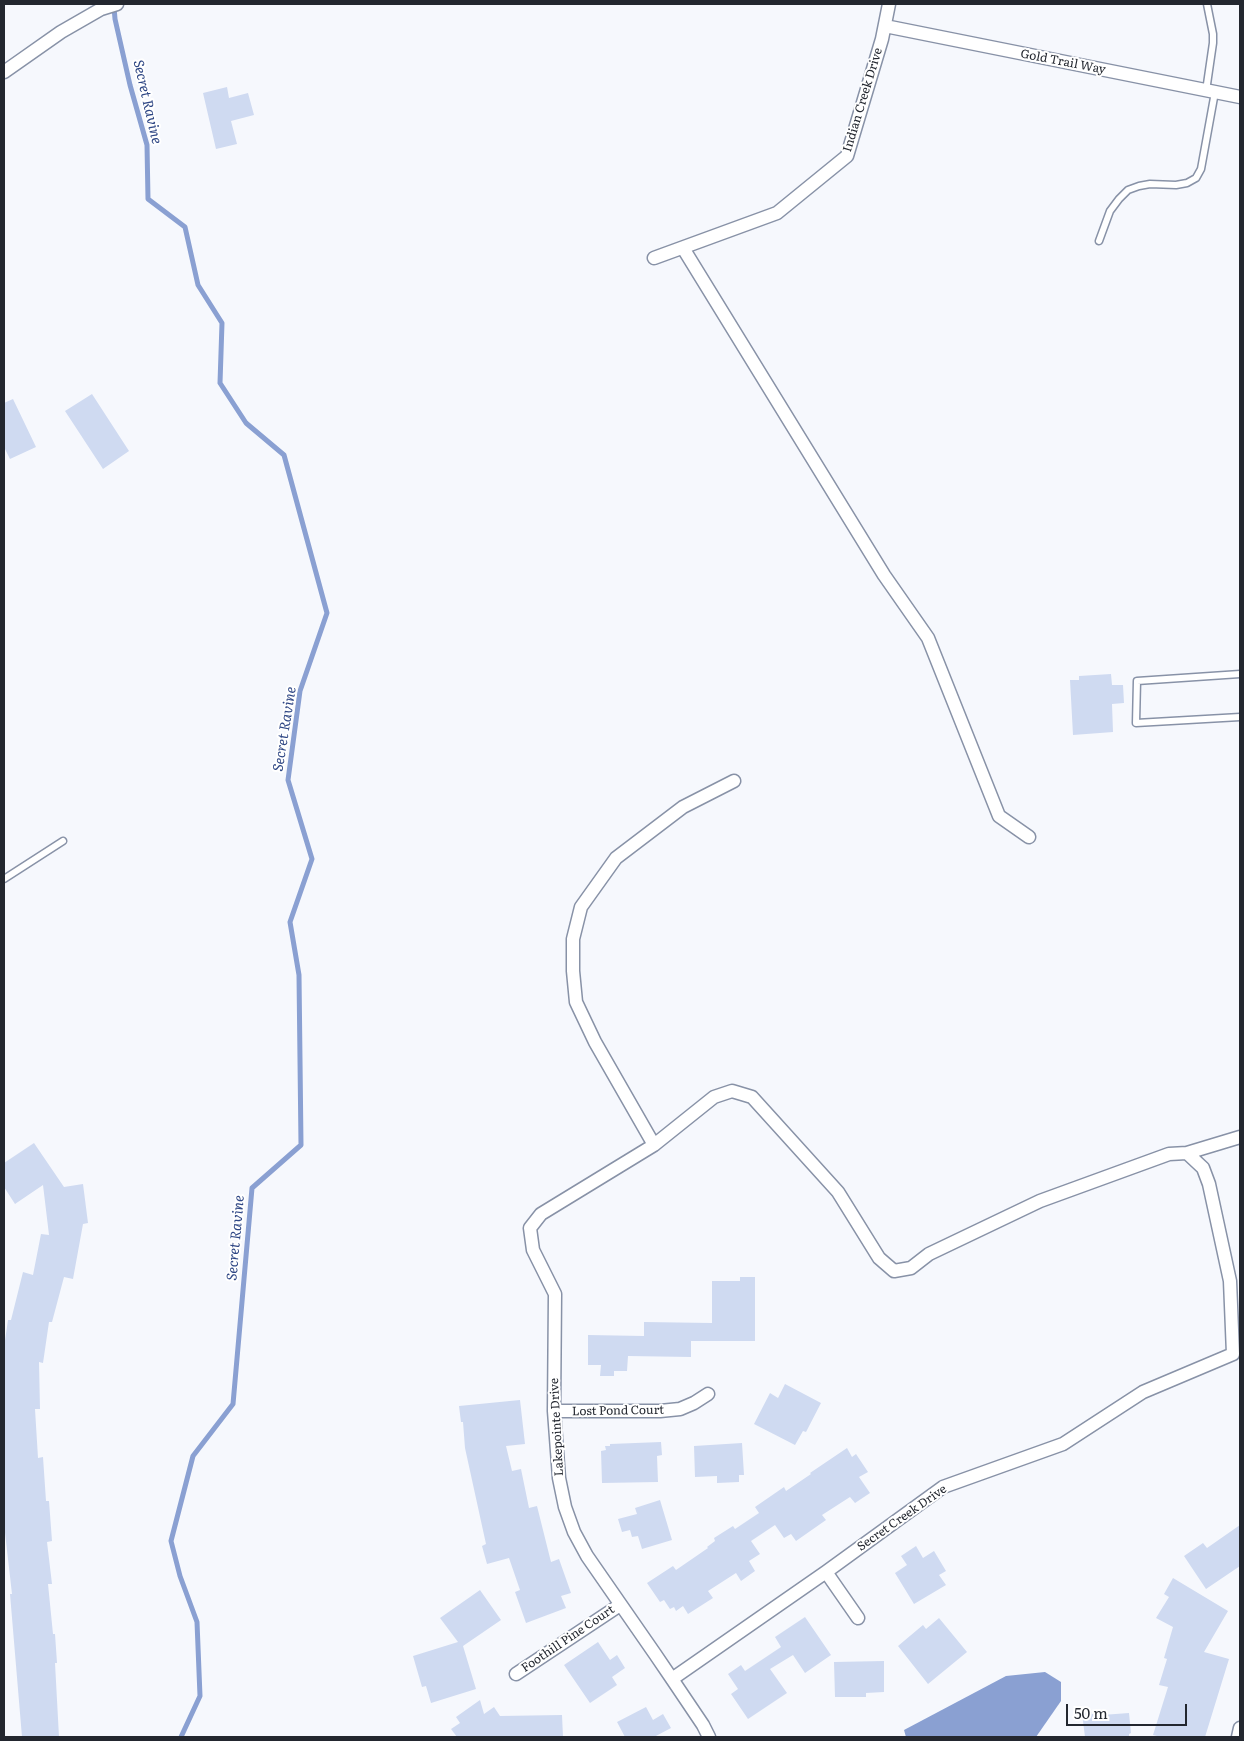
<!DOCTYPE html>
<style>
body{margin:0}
#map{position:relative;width:1244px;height:1741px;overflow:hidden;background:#f6f8fd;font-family:Literata,serif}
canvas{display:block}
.frame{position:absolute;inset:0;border:5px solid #23272f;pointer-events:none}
.scale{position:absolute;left:1066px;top:1704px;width:121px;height:22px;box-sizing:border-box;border:2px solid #23272f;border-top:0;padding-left:6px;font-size:15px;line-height:18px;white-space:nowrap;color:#23272f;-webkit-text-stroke:4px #fff;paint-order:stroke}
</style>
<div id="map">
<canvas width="1244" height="1741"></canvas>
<div class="frame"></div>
<div class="scale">50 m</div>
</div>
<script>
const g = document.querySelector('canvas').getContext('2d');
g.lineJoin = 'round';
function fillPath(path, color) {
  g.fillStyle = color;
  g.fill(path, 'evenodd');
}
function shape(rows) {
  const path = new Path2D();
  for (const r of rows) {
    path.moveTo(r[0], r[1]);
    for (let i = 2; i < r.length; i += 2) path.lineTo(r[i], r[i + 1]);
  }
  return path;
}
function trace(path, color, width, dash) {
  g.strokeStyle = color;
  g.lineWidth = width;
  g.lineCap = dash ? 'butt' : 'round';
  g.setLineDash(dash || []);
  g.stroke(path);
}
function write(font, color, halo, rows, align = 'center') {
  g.font = font + ' Literata,serif';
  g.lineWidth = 4;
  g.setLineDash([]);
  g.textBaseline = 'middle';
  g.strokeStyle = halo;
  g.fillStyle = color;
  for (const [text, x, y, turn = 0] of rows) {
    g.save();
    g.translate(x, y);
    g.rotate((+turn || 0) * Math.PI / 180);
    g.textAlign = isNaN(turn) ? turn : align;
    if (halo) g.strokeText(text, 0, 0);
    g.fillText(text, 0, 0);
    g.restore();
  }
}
fillPath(shape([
 [1045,1672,1061,1682,1061,1701,1036,1737,906,1737,904,1730,1006,1676]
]), '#8aa0d2');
trace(shape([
 [114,7,115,19,130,85,147,145,148,199,185,227,198,285,222,323,220,383,246,423,284,455,327,613,300,691,288,780,312,859,290,922,299,975,301,1145,252,1188,233,1404,193,1456,171,1541,180,1576,197,1622,200,1696,181,1737]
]), '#8aa0d2', 5);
fillPath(shape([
 [227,87,229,98,248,93,254,115,231,121,237,144,216,149,203,93],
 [92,394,129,451,103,469,65,411],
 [13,399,36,447,10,459,4,447,4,403],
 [1111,674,1112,685,1123,685,1124,703,1112,704,1113,732,1073,735,1070,680,1079,680,1079,676],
 [34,1143,64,1187,83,1184,88,1223,83,1224,73,1279,64,1277,52,1322,49,1322,43,1363,39,1362,40,1409,35,1409,38,1458,43,1457,46,1501,49,1501,52,1541,47,1542,52,1584,48,1584,53,1634,55,1634,57,1663,55,1663,59,1737,22,1737,10,1594,12,1594,4,1524,4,1505,5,1505,4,1486,4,1347,8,1320,11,1320,23,1272,33,1275,41,1234,49,1235,43,1185,15,1204,4,1187,4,1163],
 [740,1277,755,1277,755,1341,691,1341,691,1357,628,1356,627,1371,614,1371,614,1376,600,1376,601,1365,588,1365,588,1335,644,1336,644,1322,712,1323,712,1281,740,1281],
 [785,1384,821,1403,806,1432,803,1431,795,1445,754,1424,770,1393,778,1398],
 [520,1400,525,1444,506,1446,512,1471,521,1469,529,1508,537,1506,551,1562,559,1559,571,1593,561,1596,566,1608,526,1623,515,1592,520,1590,509,1558,487,1564,482,1546,486,1544,465,1448,463,1422,461,1422,459,1406],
 [661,1442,662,1455,657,1456,658,1482,602,1483,601,1451,606,1450,605,1446,610,1446,610,1444],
 [742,1443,744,1475,739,1475,739,1482,717,1483,717,1476,695,1477,694,1446],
 [847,1448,852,1457,856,1454,868,1472,859,1477,870,1493,855,1503,850,1497,822,1515,826,1520,796,1541,791,1534,784,1538,775,1525,751,1541,760,1554,749,1561,755,1571,741,1581,736,1573,708,1591,713,1598,688,1614,683,1606,676,1611,674,1607,670,1609,664,1600,660,1602,647,1583,673,1566,676,1570,708,1548,707,1547,715,1541,714,1538,733,1526,735,1529,759,1513,755,1507,784,1487,786,1491,811,1474,810,1473],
 [660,1500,672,1540,642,1549,638,1536,632,1537,630,1530,622,1532,618,1519,637,1514,635,1508],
 [1240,1525,1240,1566,1206,1589,1184,1556,1203,1543,1207,1548],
 [916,1546,923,1558,934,1551,946,1571,939,1575,946,1585,914,1604,895,1573,907,1565,901,1556],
 [1173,1578,1228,1611,1204,1652,1229,1659,1205,1737,1161,1737,1153,1735,1168,1687,1159,1685,1167,1659,1164,1658,1173,1627,1156,1618,1169,1597,1164,1594],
 [480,1590,501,1620,463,1646,476,1689,431,1703,426,1686,422,1687,413,1656,458,1642,440,1618],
 [805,1617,831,1655,805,1673,793,1655,770,1669,787,1693,748,1719,731,1694,738,1689,728,1674,741,1665,745,1671,781,1647,775,1637],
 [939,1618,967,1652,928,1684,898,1646,923,1625,926,1629],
 [598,1642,610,1660,617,1655,625,1668,612,1677,617,1685,590,1703,564,1665],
 [884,1661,884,1692,866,1693,866,1697,835,1697,834,1662],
 [480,1700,484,1714,494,1707,500,1716,562,1715,563,1737,457,1737,451,1729,460,1723,456,1717],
 [646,1707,653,1720,663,1714,671,1728,654,1737,625,1737,617,1722],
 [1102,1711,1102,1715,1129,1713,1131,1733,1129,1734,1129,1737,1085,1737,1082,1713]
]), '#cfdaf1');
const lane = shape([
 [1206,91,1213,43,1213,34,1207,4],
 [1099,241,1110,211,1119,199,1128,190,1139,186,1150,184,1176,185,1187,183,1196,178,1201,169,1215,92],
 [1240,674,1137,681,1136,723,1240,717],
 [4,879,63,841]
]);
const street = shape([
 [885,26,1240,97],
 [4,72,61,32,101,9,117,4],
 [683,248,884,575,928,638,999,816,1029,837],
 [654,258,777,213,847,156,882,39,889,4],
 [654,1145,595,1042,576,1002,573,971,573,939,581,907,616,858,683,807,734,781],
 [1187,1153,1240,1137],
 [554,1411,660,1411,680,1409,694,1403,708,1394],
 [826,1572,858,1618],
 [516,1674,620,1605],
 [672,1679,826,1572,943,1487,1063,1444,1143,1392,1233,1354,1230,1281,1209,1184,1203,1168,1187,1153,1169,1154,1040,1201,929,1254,911,1268,894,1271,879,1258,838,1192,752,1097,732,1091,714,1097,654,1145,541,1214,530,1228,533,1250,555,1294,554,1411,559,1478,565,1507,574,1532,587,1556,655,1654,672,1679,703,1725,709,1737],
 [1238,1737,1240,1728]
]);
trace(lane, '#8892a7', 9);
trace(street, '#8892a7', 15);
trace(lane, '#fff', 6);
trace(street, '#fff', 12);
write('12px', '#23272f', '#fff', [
 ["Gold Trail Way",1063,62,11],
 ["Indian Creek Drive",863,100,-73],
 ["Lost Pond Court",618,1411,-1],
 ["Lakepointe Drive",557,1427,-93],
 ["Secret Creek Drive",902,1518,-35],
 ["Foothill Pine Court",568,1639,-34]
]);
write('italic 14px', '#2e4684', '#fff', [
 ["Secret Ravine",147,102,77],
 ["Secret Ravine",285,729,-81],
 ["Secret Ravine",236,1238,-85]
]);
</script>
